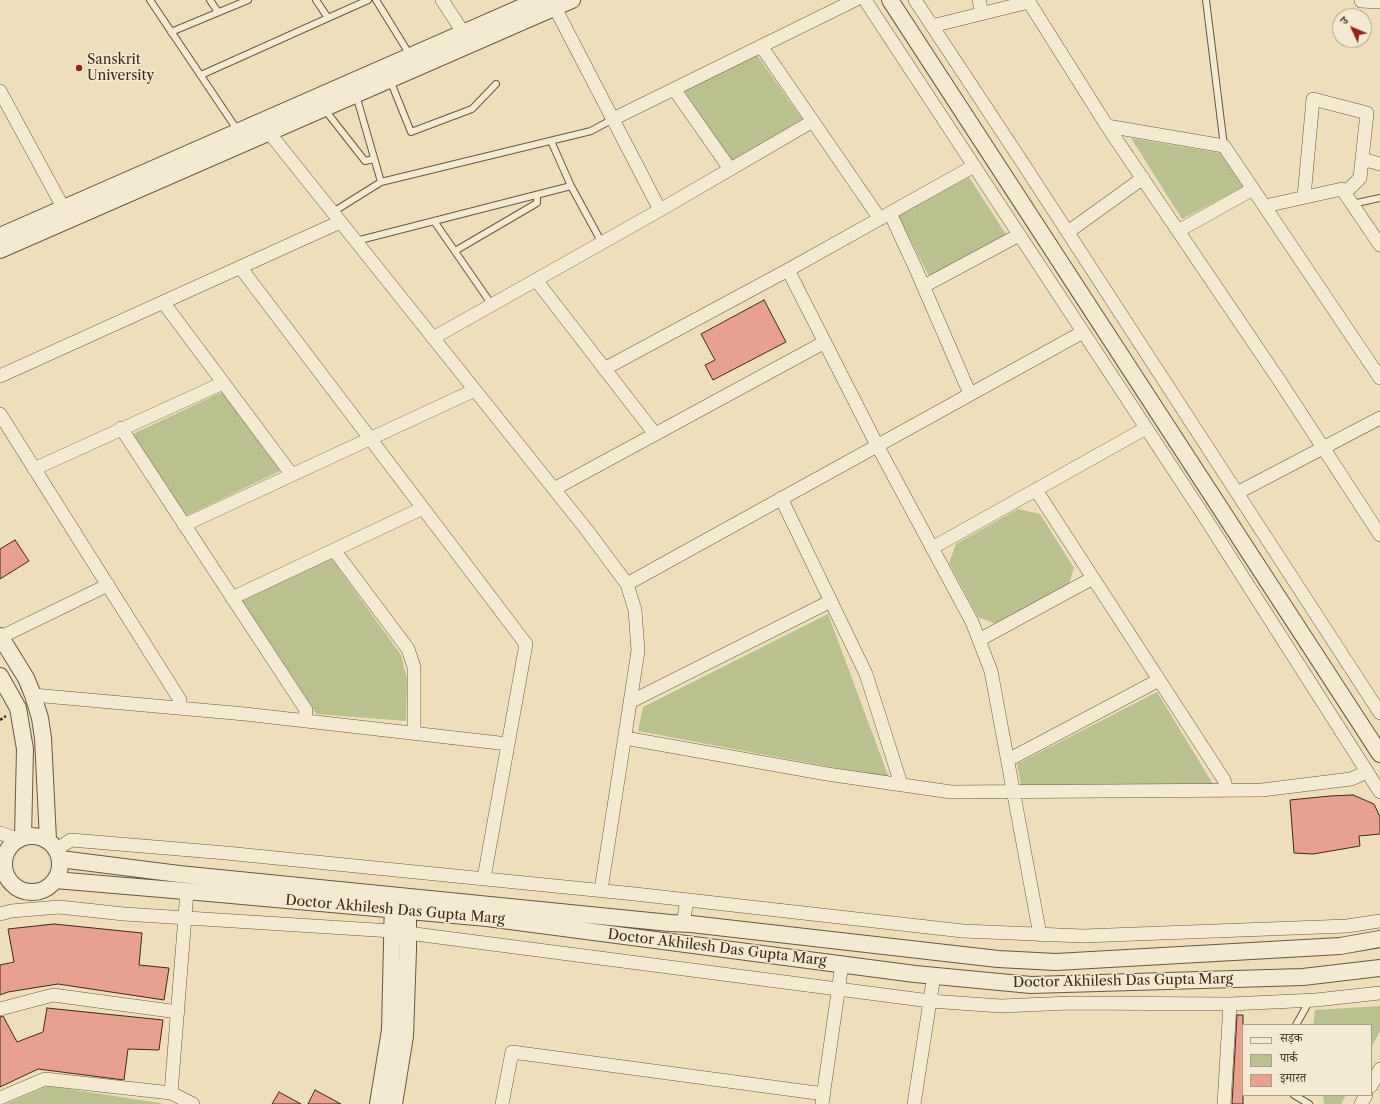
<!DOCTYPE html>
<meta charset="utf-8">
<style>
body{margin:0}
#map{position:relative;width:1380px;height:1104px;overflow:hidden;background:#eedfba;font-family:"Libre Caslon Text","Noto Serif Devanagari",serif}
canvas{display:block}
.legend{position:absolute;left:1242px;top:1024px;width:130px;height:72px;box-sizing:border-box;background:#f4ead2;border:1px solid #ac9d88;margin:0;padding:5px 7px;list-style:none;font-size:12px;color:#3f2a18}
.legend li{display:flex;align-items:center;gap:8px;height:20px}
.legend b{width:20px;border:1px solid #ac9d88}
.north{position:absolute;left:1332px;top:8px;width:40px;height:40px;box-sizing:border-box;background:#f4ead2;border:1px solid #ac9d88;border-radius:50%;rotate:314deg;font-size:11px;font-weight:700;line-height:16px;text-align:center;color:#3f2a18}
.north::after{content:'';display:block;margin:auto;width:14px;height:18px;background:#8f2418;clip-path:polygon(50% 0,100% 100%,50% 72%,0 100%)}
</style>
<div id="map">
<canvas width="1380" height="1104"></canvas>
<ul class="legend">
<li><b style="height:5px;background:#f4ead2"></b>सड़क</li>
<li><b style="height:11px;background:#bac18f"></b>पार्क</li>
<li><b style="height:11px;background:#e8a18e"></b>इमारत</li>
</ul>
<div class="north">उ</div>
</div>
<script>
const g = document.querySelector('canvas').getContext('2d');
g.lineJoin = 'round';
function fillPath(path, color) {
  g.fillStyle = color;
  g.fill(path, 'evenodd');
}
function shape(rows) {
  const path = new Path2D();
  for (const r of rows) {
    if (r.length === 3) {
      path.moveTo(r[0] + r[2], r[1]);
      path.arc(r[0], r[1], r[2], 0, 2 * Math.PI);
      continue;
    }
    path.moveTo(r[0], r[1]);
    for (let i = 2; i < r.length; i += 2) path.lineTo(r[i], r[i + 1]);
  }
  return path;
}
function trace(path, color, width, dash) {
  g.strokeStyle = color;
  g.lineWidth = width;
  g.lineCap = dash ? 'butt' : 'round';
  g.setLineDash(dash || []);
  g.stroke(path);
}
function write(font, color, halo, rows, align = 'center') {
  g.font = font + ' "Libre Caslon Text",serif';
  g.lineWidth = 3;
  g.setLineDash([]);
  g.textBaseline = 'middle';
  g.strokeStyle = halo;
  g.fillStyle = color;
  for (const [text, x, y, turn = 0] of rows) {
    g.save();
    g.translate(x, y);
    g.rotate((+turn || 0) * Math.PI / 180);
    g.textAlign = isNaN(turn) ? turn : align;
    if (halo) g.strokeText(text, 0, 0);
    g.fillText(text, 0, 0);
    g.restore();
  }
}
fillPath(shape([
 [757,55,802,119,731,161,683,89],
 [1131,138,1220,153,1243,187,1182,219],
 [969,177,1007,236,929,276,898,216],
 [222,392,280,471,186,516,133,434],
 [1018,509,1040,514,1074,568,1069,584,996,624,978,617,949,563,956,544],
 [331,558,401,655,407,679,406,721,316,714,310,703,242,600],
 [828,614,889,778,638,731,643,707],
 [1157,692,1213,784,1021,786,1017,764],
 [1380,1006,1380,1031,1371,1048,1371,1025,1313,1025,1315,1010],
 [48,1086,160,1103,162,1104,6,1104],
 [1323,1095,1346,1095,1341,1104,1324,1104]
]), '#bac18f');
const building = shape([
 [764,300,786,342,713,380,705,365,715,360,701,334,764,300],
 [15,540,29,561,0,579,0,549,15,540],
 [1353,795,1374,804,1380,817,1380,834,1359,836,1360,846,1313,854,1294,853,1290,800,1330,796,1353,795],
 [54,924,142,933,139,965,169,968,164,1000,58,984,8,992,0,995,0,965,14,962,8,929,54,924],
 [47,1008,163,1020,159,1050,128,1049,124,1080,38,1069,0,1087,0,1017,3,1016,17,1042,43,1032,47,1008],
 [1237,1015,1243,1015,1243,1104,1232,1104,1237,1015],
 [315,1090,341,1104,308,1104,315,1090],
 [279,1092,301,1104,272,1104,279,1092]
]);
fillPath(building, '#e8a18e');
trace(building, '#3f2a18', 1);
const service = shape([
 [150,0,238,131],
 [210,0,218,12],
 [316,0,328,18],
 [376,0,410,55],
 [1206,0,1224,146],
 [171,32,248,0],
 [201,75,368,0],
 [390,80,411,132,472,109,496,84],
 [356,95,381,182],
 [325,110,365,161,374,159],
 [551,141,571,186,602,243],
 [1352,204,1380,198],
 [333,212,381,182,591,131,613,119],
 [434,221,492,305],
 [356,241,571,186],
 [455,251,537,203,537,195],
 [1296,1025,1310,1000],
 [1294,1095,1309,1104]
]);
const minor = shape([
 [442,0,463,32],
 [551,0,660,210],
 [865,0,1204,516,1380,792],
 [915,0,1026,168,1380,713],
 [979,0,982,13],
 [1361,1,1380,2],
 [932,26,1029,2,1107,126,1279,380,1380,535],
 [761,46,880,219],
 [674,89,730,169],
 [0,91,64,209],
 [613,119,855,0],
 [263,125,586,529,627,584,635,610,638,651,601,890],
 [1107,126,1224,146,1380,378],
 [1362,159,1380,164],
 [1304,197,1313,99,1367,113,1360,178,1345,193],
 [1265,206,1342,189,1380,245],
 [890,213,915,267,970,394],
 [1178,231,1253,189],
 [1068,232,1143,178],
 [240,267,526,644,484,878],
 [788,270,877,445,972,622,991,671,1040,935],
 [536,280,655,434],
 [924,286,1019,235],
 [163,302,292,475],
 [433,338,660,210,813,121],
 [604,369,788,270,974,166],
 [0,376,340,222],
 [0,414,180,700,180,708],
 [121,428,306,710,305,721],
 [34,469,223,383],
 [554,489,825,342],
 [1036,490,1224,780,1227,790],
 [1237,493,1380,418],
 [781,498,866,674,901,784],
 [184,525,475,390],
 [932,548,1146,428],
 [334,550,408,649,414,667,414,733],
 [627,584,1083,332],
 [232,598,423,508],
 [1,637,108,585],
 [979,640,1093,578],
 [33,695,245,714,508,744],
 [630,702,831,601],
 [625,738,827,774,951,792,1262,790,1351,779,1367,772],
 [1008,760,1159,680],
 [0,833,17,839],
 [57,849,71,840,226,853,635,894,963,931,1083,936,1347,926,1380,921],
 [0,914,11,911,59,907,124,914,392,931,930,1001,1001,1006,1070,1003,1230,1004,1316,1000,1380,993],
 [683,924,687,900],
 [0,1009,53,995,178,1012],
 [1371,1086,1380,1069],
 [171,1093,187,891],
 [0,1098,45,1079,171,1093,193,1104],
 [502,1104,512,1052,824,1094],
 [822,1104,842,964],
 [914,1104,934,975],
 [1224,1104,1230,1004],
 [1361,1104,1366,1095]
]);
const tertiary = shape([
 [890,0,1380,754],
 [0,236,538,0],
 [0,250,572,0],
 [0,636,26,678,33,695,40,718,43,738,48,840],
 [0,676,18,708,25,749,23,837],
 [32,864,28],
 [60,859,179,874,670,923,691,924,998,959,1056,962,1340,946,1380,939],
 [55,880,209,893,487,918,915,974,1031,985,1303,977,1380,968],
 [378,1104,390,1030,393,899],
 [394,1104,405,1036,408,950,408,900]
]);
trace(service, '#6b5740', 8);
trace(minor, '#6b5740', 14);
trace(tertiary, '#6b5740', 18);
trace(shape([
 [0,720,6,716],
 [0,869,3,868]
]), '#3f2a18', 2.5, [3, 2]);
trace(service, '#f4ead2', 6);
trace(minor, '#f4ead2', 13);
trace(tertiary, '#f4ead2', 16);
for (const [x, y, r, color] of [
 [79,68,4,"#8f2418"]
]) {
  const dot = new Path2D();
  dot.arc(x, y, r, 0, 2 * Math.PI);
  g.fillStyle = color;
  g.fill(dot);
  trace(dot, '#f4ead2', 1.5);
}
write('14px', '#3f2a18', '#f4ead2', [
 ["Sanskrit",87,60],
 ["University",87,76]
], 'left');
write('14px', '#3f2a18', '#f4ead2', [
 ["Doctor Akhilesh Das Gupta Marg",395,910,5],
 ["Doctor Akhilesh Das Gupta Marg",717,948,7],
 ["Doctor Akhilesh Das Gupta Marg",1123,981,-1]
]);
</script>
